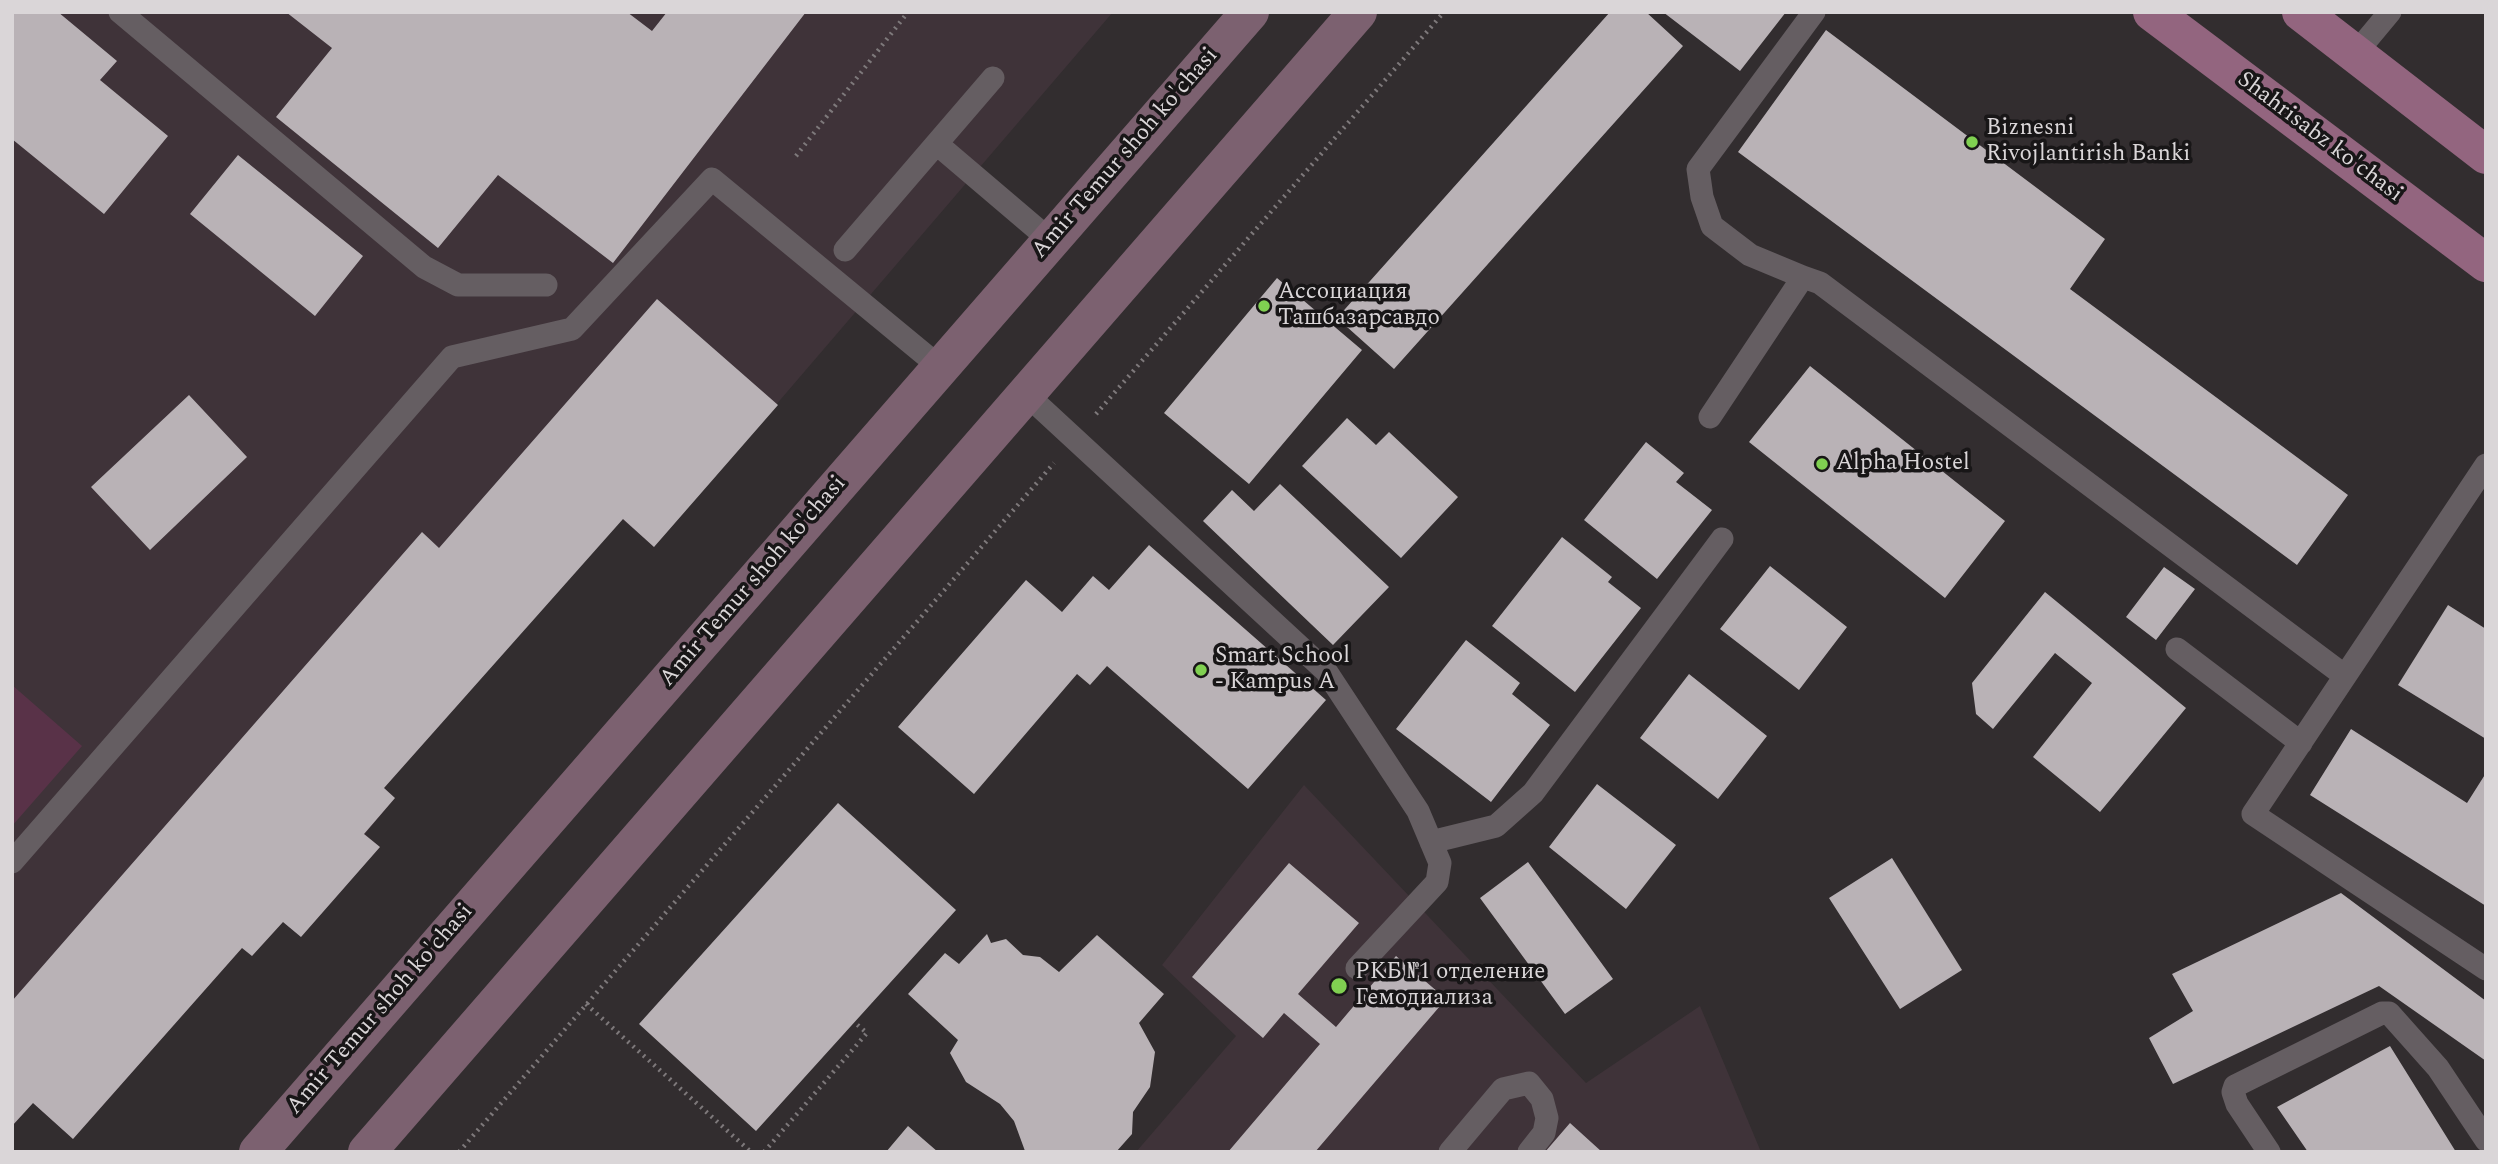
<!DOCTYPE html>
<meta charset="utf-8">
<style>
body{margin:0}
#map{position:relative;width:2498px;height:1164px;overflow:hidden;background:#322d2f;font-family:Spectral,serif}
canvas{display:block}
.frame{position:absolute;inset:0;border:14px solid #dad6d8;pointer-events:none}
</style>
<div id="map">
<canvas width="2498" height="1164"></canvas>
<div class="frame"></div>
</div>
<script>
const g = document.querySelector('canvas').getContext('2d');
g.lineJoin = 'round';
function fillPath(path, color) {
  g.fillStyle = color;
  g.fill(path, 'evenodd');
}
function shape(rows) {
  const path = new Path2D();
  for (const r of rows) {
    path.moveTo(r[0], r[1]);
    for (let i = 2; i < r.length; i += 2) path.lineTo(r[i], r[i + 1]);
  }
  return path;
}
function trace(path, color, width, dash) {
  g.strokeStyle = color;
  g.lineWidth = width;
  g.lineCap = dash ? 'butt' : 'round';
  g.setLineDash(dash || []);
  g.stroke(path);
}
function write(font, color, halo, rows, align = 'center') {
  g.font = font + ' Spectral,serif';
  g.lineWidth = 7;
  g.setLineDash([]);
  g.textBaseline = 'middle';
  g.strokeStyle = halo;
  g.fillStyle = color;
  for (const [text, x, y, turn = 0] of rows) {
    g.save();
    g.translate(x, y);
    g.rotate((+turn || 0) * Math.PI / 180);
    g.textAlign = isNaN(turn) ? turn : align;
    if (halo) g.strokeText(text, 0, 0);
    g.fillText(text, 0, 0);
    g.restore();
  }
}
fillPath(shape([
 [12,12,1113,12,654,547,622,519,384,788,395,798,365,834,380,847,301,937,283,922,252,956,242,948,73,1139,33,1103,12,1126],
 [1304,785,1586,1083,1700,1006,1761,1152,1136,1152,1236,1036,1162,965]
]), '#3f3339');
fillPath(shape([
 [12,685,82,746,12,826]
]), '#593248');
fillPath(shape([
 [12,12,58,12,117,61,100,80,168,136,104,214,12,139],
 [286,12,627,12,652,31,667,12,806,12,613,263,498,175,438,248,276,117,332,48],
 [1610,12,1646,12,1683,46,1394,369,1337,318],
 [1663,12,1786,12,1740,71],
 [1826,30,2105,239,2070,289,2348,495,2297,565,1738,152],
 [238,155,363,256,315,316,190,214],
 [1277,278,1362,350,1249,484,1164,413],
 [657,299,778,405,654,547,623,519,384,788,395,798,364,834,380,847,301,937,283,922,252,956,242,948,73,1139,33,1103,12,1126,12,1001,422,532,439,548],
 [1810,366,2005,521,1945,598,1749,442],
 [189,395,247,457,150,550,91,487],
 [1347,418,1376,445,1389,432,1458,497,1401,558,1302,466],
 [1646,442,1684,473,1676,482,1712,510,1657,579,1584,520],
 [1280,484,1389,587,1333,645,1203,521,1232,490,1254,511],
 [1562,537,1612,577,1608,582,1641,608,1575,692,1492,626],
 [1149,545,1326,700,1248,789,1107,666,1090,685,1077,674,974,794,898,727,1026,580,1062,612,1093,576,1109,590],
 [1770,566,1847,627,1799,690,1720,629],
 [2164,567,2195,589,2156,640,2126,617],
 [2045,592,2186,708,2100,812,2033,757,2092,683,2055,653,1993,729,1976,714,1972,683],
 [2448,605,2486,629,2486,739,2398,685],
 [1466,640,1520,683,1512,694,1550,725,1491,802,1396,729],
 [1689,674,1767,736,1718,799,1640,738],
 [2351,729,2467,803,2486,773,2486,906,2310,795],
 [1597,784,1676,845,1626,909,1549,847],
 [838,803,956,910,756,1131,639,1024],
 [1892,858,1962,970,1900,1009,1829,898],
 [1528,862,1613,979,1565,1014,1480,898],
 [1289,863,1359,923,1298,994,1336,1027,1396,956,1446,999,1315,1152,1228,1152,1320,1044,1284,1013,1263,1038,1192,977],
 [2341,893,2486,1001,2486,1061,2379,986,2173,1084,2149,1038,2193,1011,2172,974],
 [987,934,991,943,1006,939,1023,955,1040,957,1059,972,1097,935,1164,994,1139,1023,1155,1052,1150,1087,1133,1112,1132,1134,1116,1152,1025,1151,1014,1121,1000,1104,966,1082,950,1053,958,1040,908,994,945,953,959,964],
 [2390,1046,2456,1152,2308,1152,2277,1107],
 [1570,1123,1602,1152,1545,1152],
 [908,1126,938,1152,886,1152]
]), '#b9b2b6');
trace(shape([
 [796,156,908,12],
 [1096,414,1444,12],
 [586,1004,751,1152],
 [459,1152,1054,463],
 [764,1152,867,1033,854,1022]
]), '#7e797b', 4.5, [2, 5]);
trace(shape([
 [120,12,424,267,458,285,546,285],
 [2355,54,2390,12],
 [937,144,1051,241],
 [845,250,993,78],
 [1803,277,1750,255,1712,226,1702,197,1698,169,1814,12],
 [1026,394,1326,671,1418,811,1440,863,1437,882,1357,968],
 [1710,417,1803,277,1820,283,2345,676],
 [2486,465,2253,814,2486,969],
 [2177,649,2301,743],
 [1431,842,1496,826,1533,793,1722,539],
 [12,862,452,357,572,329,712,179,941,368],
 [1450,1152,1503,1089,1529,1083,1542,1099,1547,1118,1544,1133,1529,1152],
 [2269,1152,2237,1104,2233,1092,2235,1086,2382,1013,2389,1013,2438,1068,2486,1140]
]), '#655e62', 23);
trace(shape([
 [258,1152,1250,12],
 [367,1152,1358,12]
]), '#7c6170', 38);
trace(shape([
 [2152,12,2486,263],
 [2301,12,2486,155]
]), '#93657f', 38);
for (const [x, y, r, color] of [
 [1972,142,7,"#80d051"],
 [1264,306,7,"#80d051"],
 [1822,464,7,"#80d051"],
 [1201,670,7,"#80d051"],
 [1339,986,9,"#80d051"]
]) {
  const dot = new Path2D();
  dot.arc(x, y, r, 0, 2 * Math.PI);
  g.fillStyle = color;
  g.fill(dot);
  trace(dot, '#181617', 2.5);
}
write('23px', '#dad6d8', '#181617', [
 ["Biznesni",1986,129],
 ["Rivojlantirish Banki",1986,155],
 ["Ассоциация",1278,293],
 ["Ташбазарсавдо",1278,319],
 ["Alpha Hostel",1836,464],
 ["Smart School",1215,657],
 ["- Kampus A",1215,683],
 ["РКБ №1 отделение",1355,973],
 ["Гемодиализа",1355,999]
], 'left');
write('23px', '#dad6d8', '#181617', [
 ["Shahrisabz ko'chasi",2319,138,37],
 ["Amir Temur shoh ko'chasi",1126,154,-49],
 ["Amir Temur shoh ko'chasi",754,582,-49],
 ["Amir Temur shoh ko'chasi",381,1010,-49]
]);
</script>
